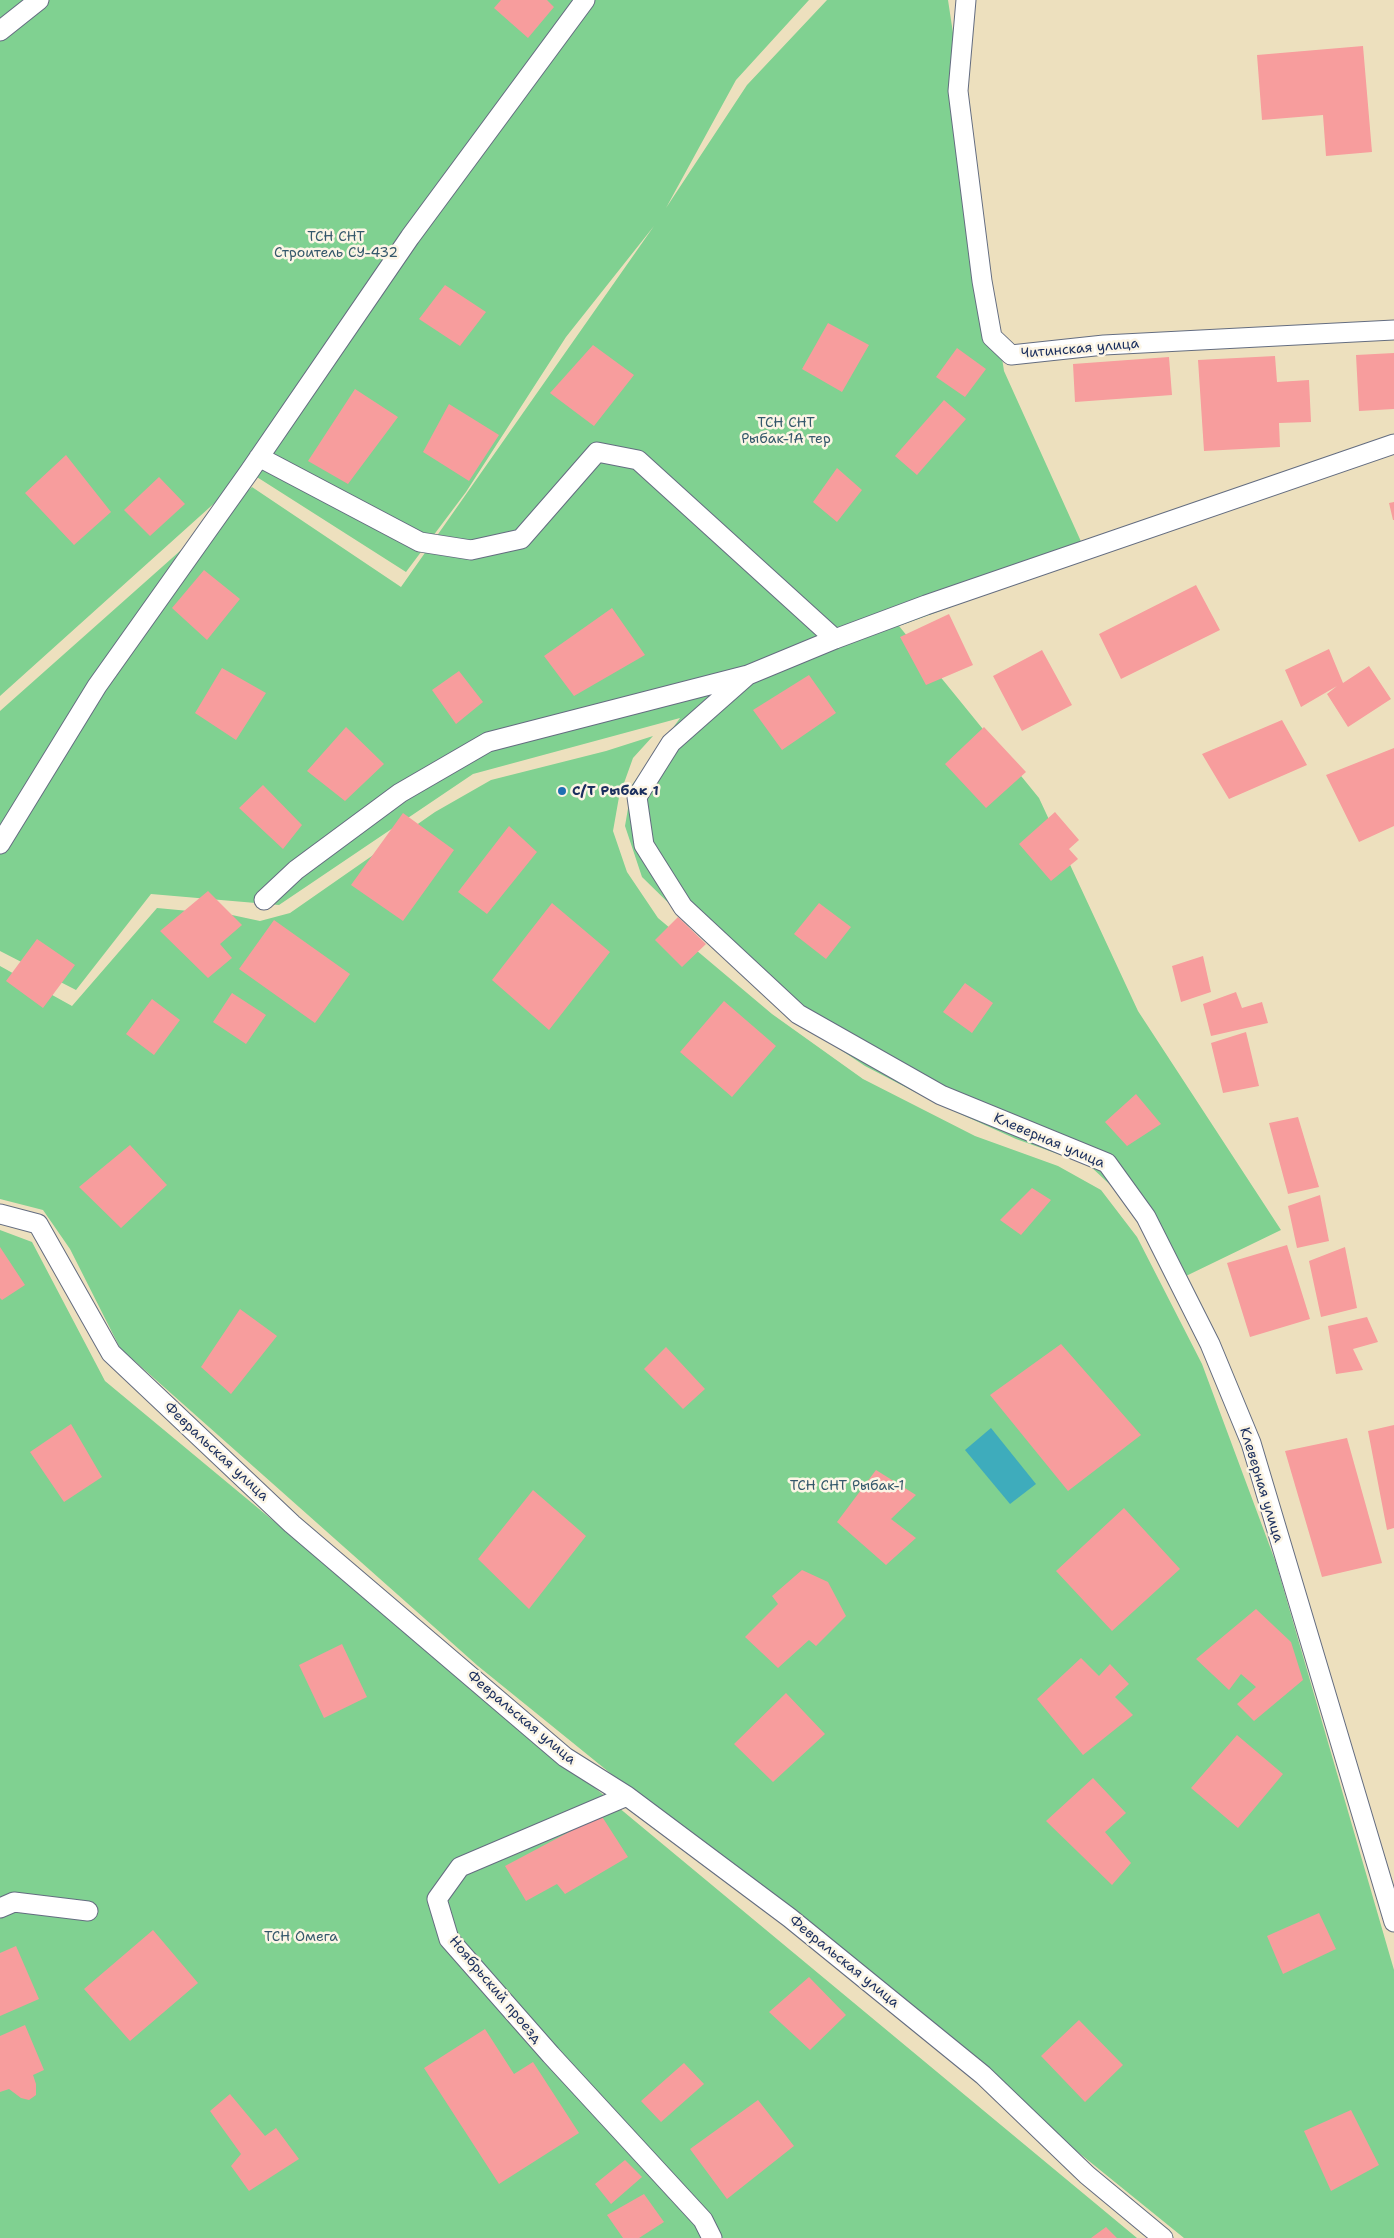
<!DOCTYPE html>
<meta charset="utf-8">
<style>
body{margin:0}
canvas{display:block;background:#ede0be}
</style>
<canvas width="1394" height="2238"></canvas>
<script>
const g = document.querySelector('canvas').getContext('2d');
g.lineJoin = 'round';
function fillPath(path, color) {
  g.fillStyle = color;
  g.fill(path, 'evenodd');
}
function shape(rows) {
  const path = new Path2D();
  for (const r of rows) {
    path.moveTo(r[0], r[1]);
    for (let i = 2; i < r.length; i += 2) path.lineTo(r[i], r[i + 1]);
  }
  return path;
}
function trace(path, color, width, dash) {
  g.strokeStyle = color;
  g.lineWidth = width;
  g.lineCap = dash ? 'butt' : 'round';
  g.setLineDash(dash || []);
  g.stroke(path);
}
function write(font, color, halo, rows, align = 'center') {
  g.font = font + ' "Shantell Sans",sans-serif';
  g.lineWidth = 5;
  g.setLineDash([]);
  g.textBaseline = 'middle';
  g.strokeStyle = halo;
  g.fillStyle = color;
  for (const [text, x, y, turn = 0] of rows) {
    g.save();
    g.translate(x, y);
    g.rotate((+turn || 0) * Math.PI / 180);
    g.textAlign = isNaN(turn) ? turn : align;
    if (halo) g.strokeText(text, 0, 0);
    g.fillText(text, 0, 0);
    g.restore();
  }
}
fillPath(shape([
 [0,0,809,0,736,80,666,208,747,85,827,0,948,0,1004,371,1088,557,899,626,1039,798,1138,1011,1281,1230,1186,1276,1121,1195,1089,1165,1016,1139,936,1103,865,1066,823,1038,738,971,642,877,625,826,632,785,680,718,473,774,279,905,151,894,76,990,0,951,0,711,252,487,401,587,654,226,566,337,466,492,406,572,249,472,0,696],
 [653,736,633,758,619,797,613,831,627,872,658,918,772,1014,863,1079,975,1136,1058,1166,1101,1190,1137,1237,1202,1364,1276,1563,1394,1970,1394,2238,1184,2238,478,1666,120,1348,70,1249,43,1210,0,1199,0,966,72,1006,157,908,232,915,260,921,290,913,435,812,491,780,606,751],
 [0,1230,32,1242,105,1381,1137,2238,0,2238]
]), '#80d191');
fillPath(shape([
 [991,1428,1036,1484,1010,1504,965,1450]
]), '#3eacbc');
fillPath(shape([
 [501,0,547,0,554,7,528,38,494,8],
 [1363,46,1372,152,1326,156,1323,115,1262,120,1257,55],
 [445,285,486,312,460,346,419,319],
 [828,323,869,345,842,392,802,369],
 [593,345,634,375,594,426,550,393],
 [957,348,986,369,965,397,936,377],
 [1394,353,1394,409,1359,411,1356,355],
 [1275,356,1277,382,1309,380,1311,422,1279,423,1280,447,1204,451,1198,360],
 [1169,357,1172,395,1075,402,1073,364],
 [355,389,398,417,348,484,308,461],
 [944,400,966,419,917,475,895,456],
 [449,404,499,435,469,481,423,452],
 [66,455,111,512,74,545,25,493],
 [837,468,862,490,837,522,813,502],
 [159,477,185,504,150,536,124,510],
 [1394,502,1394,520,1393,520,1389,503],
 [204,570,240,599,207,640,172,608],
 [1196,585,1220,630,1121,679,1099,634],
 [612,608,645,655,574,696,544,656],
 [949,614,973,665,926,685,900,637],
 [1329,649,1343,683,1369,666,1391,699,1348,727,1327,694,1337,686,1301,707,1285,670],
 [1042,650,1072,705,1022,731,993,676],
 [222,668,266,693,236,740,195,713],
 [459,671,483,702,456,724,432,690],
 [809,675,836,713,782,750,753,710],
 [1282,720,1307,765,1229,799,1202,754],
 [346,727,384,764,345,801,307,771],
 [984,727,1026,772,986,808,945,764],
 [1394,748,1394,826,1359,842,1326,775],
 [263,785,302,825,283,849,239,808],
 [1055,812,1079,840,1069,849,1078,859,1051,881,1019,844],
 [403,813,454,850,403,921,351,885],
 [509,826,537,852,487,914,458,892],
 [208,891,242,925,220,944,232,958,208,978,160,931],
 [552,903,610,952,549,1030,492,980],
 [819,903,851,927,826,959,794,934],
 [678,917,706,944,682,967,655,940],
 [274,920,350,974,315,1023,239,969],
 [37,939,75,965,43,1008,6,981],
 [1203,956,1211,992,1181,1002,1172,966],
 [965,983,993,1003,972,1033,943,1012],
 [1236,992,1242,1008,1262,1002,1268,1023,1211,1036,1203,1004],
 [232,993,266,1015,246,1044,213,1022],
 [152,999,180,1020,154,1055,126,1034],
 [724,1001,776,1046,732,1097,680,1052],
 [1246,1032,1259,1086,1223,1093,1211,1043],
 [1136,1094,1161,1124,1127,1146,1105,1122],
 [1298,1117,1319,1187,1288,1194,1269,1123],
 [130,1145,167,1185,121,1228,79,1187],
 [1032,1188,1051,1200,1021,1235,1000,1220],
 [1320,1195,1329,1241,1297,1248,1288,1206],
 [1287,1245,1310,1319,1250,1337,1227,1263],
 [0,1247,25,1285,2,1300,0,1298],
 [1345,1247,1357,1308,1321,1317,1309,1261],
 [240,1309,277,1336,231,1394,201,1367],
 [1367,1317,1378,1342,1353,1349,1363,1370,1336,1374,1328,1326],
 [1061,1344,1141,1435,1068,1491,990,1395],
 [666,1347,705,1389,683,1409,644,1369],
 [71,1424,102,1477,64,1502,30,1452],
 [1394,1425,1394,1528,1387,1530,1368,1431],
 [1347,1438,1382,1563,1322,1577,1285,1451],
 [876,1470,916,1495,891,1519,916,1538,886,1565,837,1522],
 [533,1490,586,1536,529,1609,478,1559],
 [1124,1508,1180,1569,1112,1631,1056,1571],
 [802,1570,828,1582,846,1616,816,1646,809,1640,778,1668,745,1637,778,1604,772,1596],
 [1256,1609,1291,1642,1303,1680,1254,1721,1237,1704,1256,1687,1241,1674,1229,1690,1196,1659],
 [342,1644,367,1697,324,1718,299,1665],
 [1081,1658,1099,1676,1110,1664,1129,1684,1115,1697,1133,1715,1083,1755,1037,1699],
 [786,1693,825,1734,773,1782,734,1744],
 [1237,1735,1283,1774,1238,1828,1191,1788],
 [1093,1778,1126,1813,1105,1832,1131,1863,1112,1885,1046,1821],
 [601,1815,628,1857,565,1894,557,1884,526,1901,505,1866],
 [1319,1913,1336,1949,1283,1974,1267,1936],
 [153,1930,198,1983,130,2041,84,1989],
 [16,1946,39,1999,0,2016,0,1953],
 [809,1977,846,2015,810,2050,769,2012],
 [1079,2020,1123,2065,1085,2102,1041,2056],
 [25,2025,44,2070,33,2075,36,2084,36,2095,29,2100,21,2098,9,2089,0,2092,0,2036],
 [485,2029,514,2074,533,2062,579,2133,499,2184,424,2068],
 [684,2063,704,2084,661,2122,641,2101],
 [230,2094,265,2136,276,2128,299,2159,249,2191,231,2166,241,2154,210,2111],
 [758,2100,794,2146,727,2199,690,2149],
 [1351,2110,1379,2165,1331,2191,1304,2131],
 [625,2160,642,2177,611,2204,595,2184],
 [644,2194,664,2222,639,2238,623,2238,607,2215],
 [1106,2227,1117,2238,1091,2238]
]), '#f79d9d');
const service = shape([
 [966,0,958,91,982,281,992,337,1011,355,1104,345,1394,330],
 [0,31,39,0],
 [259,457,420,542,471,550,521,539,597,452,638,460,835,639],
 [748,675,671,743,637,797,644,845,683,907,798,1014,941,1095,1107,1163,1146,1217,1210,1344,1251,1443,1394,1922],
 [0,844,97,686,249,472,410,237,585,0],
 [264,900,296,870,400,793,488,742,748,675,835,639,926,605,1394,444],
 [0,1214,38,1224,111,1353,292,1524,565,1757,627,1796,790,1918,983,2075,1087,2175,1163,2238],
 [627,1796,460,1867,437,1899,449,1939,551,2055,703,2220,712,2238],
 [0,1908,14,1902,88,1911]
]);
trace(service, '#646d80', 21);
trace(service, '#fff', 19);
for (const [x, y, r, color] of [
 [562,791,5,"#1f6fb2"]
]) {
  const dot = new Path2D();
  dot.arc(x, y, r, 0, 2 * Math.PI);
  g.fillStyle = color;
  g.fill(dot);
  trace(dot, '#fcf5e5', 2);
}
write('14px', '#34586b', '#fcf5e5', [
 ["ТСН СНТ",336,237],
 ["Строитель СУ-432",336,253],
 ["ТСН СНТ",786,423],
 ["Рыбак-1А тер",786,439],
 ["ТСН СНТ Рыбак-1",847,1486],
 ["ТСН Омега",301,1937]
]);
write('14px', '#1b2f5e', '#fcf5e5', [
 ["Читинская улица",1080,349,-5],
 ["Клеверная улица",1049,1141,23],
 ["Февральская улица",216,1452,43],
 ["Клеверная улица",1261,1485,73],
 ["Февральская улица",521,1718,40],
 ["Февральская улица",844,1962,39],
 ["Ноябрьский проезд",495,1990,50]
]);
write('bold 14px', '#1b2f5e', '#fcf5e5', [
 ["С/Т Рыбак 1",572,791]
], 'left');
</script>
